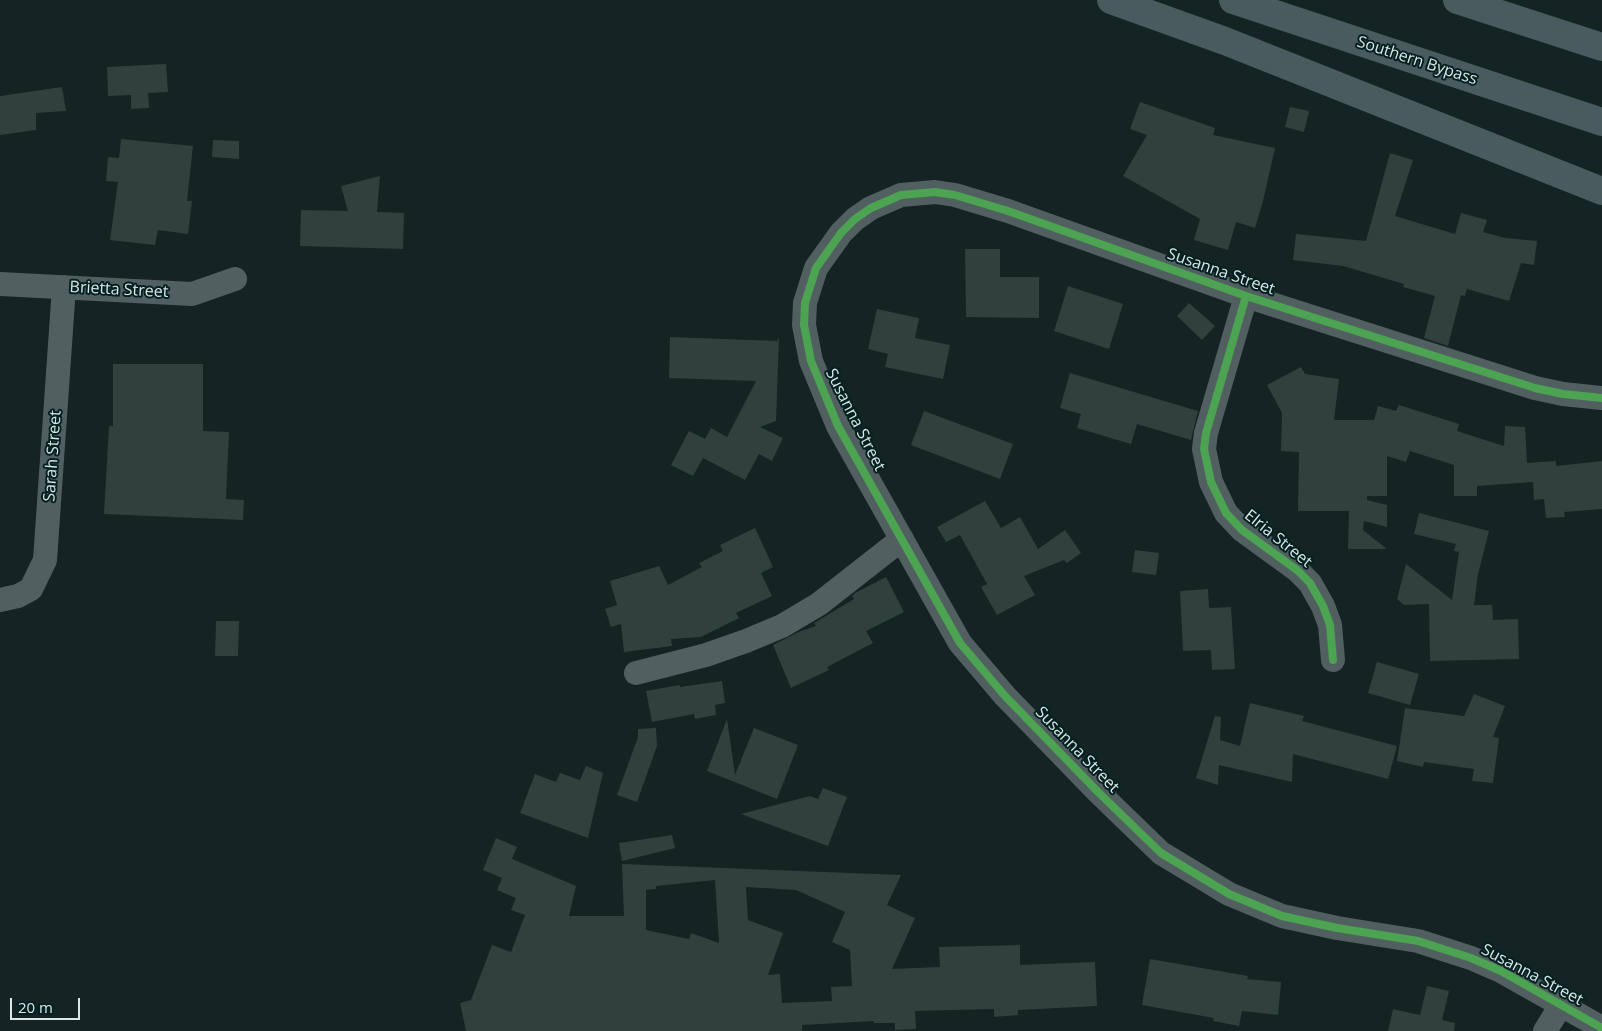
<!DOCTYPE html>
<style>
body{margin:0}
#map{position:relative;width:1602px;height:1031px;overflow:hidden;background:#132423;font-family:"Open Sans",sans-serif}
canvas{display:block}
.scale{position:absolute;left:10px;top:998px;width:70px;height:22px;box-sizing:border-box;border:2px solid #d8e8e7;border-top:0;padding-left:6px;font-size:15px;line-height:18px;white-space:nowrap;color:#d8e8e7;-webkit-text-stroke:4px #042020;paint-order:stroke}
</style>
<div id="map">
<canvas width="1602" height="1031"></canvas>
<div class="scale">20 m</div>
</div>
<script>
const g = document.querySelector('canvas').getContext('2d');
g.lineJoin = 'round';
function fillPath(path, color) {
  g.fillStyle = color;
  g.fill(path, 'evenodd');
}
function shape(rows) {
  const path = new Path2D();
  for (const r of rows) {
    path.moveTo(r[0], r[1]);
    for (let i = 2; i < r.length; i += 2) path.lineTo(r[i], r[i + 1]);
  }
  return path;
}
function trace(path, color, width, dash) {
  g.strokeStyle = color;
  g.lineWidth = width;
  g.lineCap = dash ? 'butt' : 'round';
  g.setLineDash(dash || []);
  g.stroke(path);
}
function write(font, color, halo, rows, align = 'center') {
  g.font = font + ' "Open Sans",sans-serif';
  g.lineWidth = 4;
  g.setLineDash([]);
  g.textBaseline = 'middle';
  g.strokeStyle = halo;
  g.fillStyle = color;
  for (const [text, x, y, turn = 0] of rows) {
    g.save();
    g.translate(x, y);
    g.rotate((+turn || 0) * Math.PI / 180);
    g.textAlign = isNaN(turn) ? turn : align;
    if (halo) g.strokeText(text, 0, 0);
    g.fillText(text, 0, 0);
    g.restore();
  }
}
fillPath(shape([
 [166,64,168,92,148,93,149,108,131,109,131,95,108,96,107,67],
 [62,87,66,111,36,113,36,130,0,135,0,96],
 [1140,102,1215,128,1213,135,1275,148,1263,201,1255,228,1236,222,1228,250,1194,240,1200,219,1123,176,1147,135,1130,129],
 [1290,107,1309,111,1304,132,1285,127],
 [121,139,193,146,187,201,192,201,188,234,158,230,155,245,110,240,118,182,106,181,108,157,119,158],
 [213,140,239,141,239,159,212,157],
 [1390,153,1413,160,1395,216,1455,234,1461,213,1487,220,1483,232,1505,238,1537,241,1534,265,1521,263,1509,301,1467,289,1465,296,1461,295,1448,346,1424,338,1435,296,1403,287,1404,284,1343,266,1293,260,1296,234,1366,241],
 [380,176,377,212,404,213,403,249,300,246,301,210,348,211,341,186],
 [965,249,1000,249,1000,277,1039,277,1039,318,966,317],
 [1068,286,1123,304,1109,349,1054,331],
 [1189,303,1215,326,1202,340,1177,316],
 [877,309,919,318,915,338,950,345,943,379,885,367,888,354,868,349],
 [670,337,777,341,779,337,776,421,760,427,783,438,772,461,759,454,745,480,703,458,693,476,671,465,689,431,705,439,711,428,727,437,756,381,669,378],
 [113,364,203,364,203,431,229,432,226,499,244,500,243,520,104,514,109,426,113,426],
 [1301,367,1305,374,1339,379,1334,420,1374,420,1378,406,1396,411,1399,405,1459,424,1457,431,1504,446,1505,426,1525,427,1527,463,1556,461,1556,466,1602,461,1602,509,1564,512,1565,517,1546,518,1544,499,1534,500,1533,482,1477,486,1477,496,1454,496,1454,465,1410,451,1406,462,1387,456,1387,496,1367,496,1367,500,1387,505,1387,527,1364,521,1363,530,1387,549,1348,549,1349,511,1298,511,1299,452,1281,451,1282,413,1267,385],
 [1070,373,1198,411,1191,440,1137,424,1131,444,1077,428,1081,414,1060,408],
 [924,411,1013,444,1000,479,911,445],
 [985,501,1001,528,1020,517,1038,549,1065,530,1081,553,1067,563,1064,560,1024,576,1035,595,997,615,981,587,987,584,960,535,946,542,937,527],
 [1419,513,1489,531,1478,574,1474,605,1492,605,1493,620,1518,619,1519,659,1430,661,1429,604,1404,605,1397,599,1406,564,1452,600,1459,552,1454,551,1456,544,1414,534],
 [755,528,773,567,761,573,772,596,736,613,739,618,701,637,671,639,672,646,624,652,621,624,611,627,605,609,617,605,610,581,659,566,668,585,702,567,699,563,723,551,720,545],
 [1135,550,1159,553,1156,575,1132,572],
 [886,577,904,612,866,631,873,643,827,667,829,670,791,688,773,645,801,631,816,626,814,623,854,599,852,596,855,593],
 [1208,589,1209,608,1231,607,1235,669,1212,670,1211,650,1183,651,1180,591],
 [216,621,239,621,238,656,215,656],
 [1377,662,1419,674,1410,705,1368,693],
 [722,681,725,703,715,705,716,715,695,719,694,714,652,722,646,691,680,685,680,687],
 [1474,694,1505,706,1493,737,1499,738,1493,783,1472,781,1474,769,1424,762,1423,767,1397,761,1405,708,1464,716],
 [1250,703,1304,716,1302,721,1397,746,1388,779,1293,754,1292,782,1219,765,1218,785,1196,778,1215,716,1221,717,1220,740,1240,746],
 [727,719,735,775,754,728,798,745,777,799,707,771],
 [656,728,657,746,637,802,617,795,638,737,638,729],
 [586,766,603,773,588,838,520,813,535,774,556,782,560,773,580,780],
 [823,788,847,797,828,846,741,814,810,796,818,799],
 [672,835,675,848,622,861,619,843],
 [496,838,517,847,512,859,576,886,569,916,624,916,622,864,901,875,887,905,915,918,892,969,940,967,939,947,1020,945,1020,965,1095,962,1097,1006,1018,1010,1018,1015,994,1017,994,1009,915,1011,916,1029,895,1030,895,1023,874,1023,874,1021,802,1025,802,1031,466,1031,460,1003,471,1000,492,945,511,952,525,915,511,910,516,898,497,890,502,878,483,870],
 [715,880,719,943,691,933,689,939,646,930,646,890,656,889,656,886],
 [746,887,796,890,845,912,832,942,850,950,852,986,831,987,832,1001,782,1003,780,974,768,975,783,933,748,920],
 [1150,959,1248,976,1247,979,1281,982,1278,1015,1242,1011,1239,1026,1213,1021,1214,1018,1142,1005],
 [1427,986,1449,991,1442,1020,1455,1023,1454,1031,1388,1031,1393,1009,1420,1015]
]), '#2f403d');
trace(shape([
 [0,284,192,294,235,279],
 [1246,296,1206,433,1204,449,1211,482,1226,513,1242,530,1297,570,1310,583,1323,606,1330,625,1333,660],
 [1602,398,1563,394,1535,388,1246,296,1008,211,955,195,935,192,901,195,871,208,855,219,841,233,816,268,805,303,804,325,811,361,838,426,960,643,1005,696,1098,792,1161,853,1229,894,1282,916,1337,928,1418,941,1471,958,1501,971,1602,1028],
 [0,600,18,596,31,589,45,560,64,287],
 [636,673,706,655,746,641,782,626,819,604,902,539],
 [1545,1031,1561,1005]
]), '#525f61', 24);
trace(shape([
 [1111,0,1225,41,1602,191],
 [1233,0,1602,122],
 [1457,0,1602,47]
]), '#495b5e', 28);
trace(shape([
 [1246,296,1206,433,1204,449,1211,482,1226,513,1242,530,1297,570,1310,583,1323,606,1330,625,1333,660],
 [1602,398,1563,394,1535,388,1246,296,1008,211,955,195,935,192,901,195,871,208,855,219,841,233,816,268,805,303,804,325,811,361,838,426,960,643,1005,696,1098,792,1161,853,1229,894,1282,916,1337,928,1418,941,1471,958,1501,971,1602,1028]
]), '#4ca352', 8);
write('16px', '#d8e8e7', '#042020', [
 ["Southern Bypass",1417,61,18],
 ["Susanna Street",1221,272,19],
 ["Brietta Street",119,290,3],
 ["Susanna Street",855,420,63],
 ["Sarah Street",53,456,-86],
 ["Elria Street",1278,539,39],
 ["Susanna Street",1077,750,46],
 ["Susanna Street",1532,975,28]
]);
</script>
